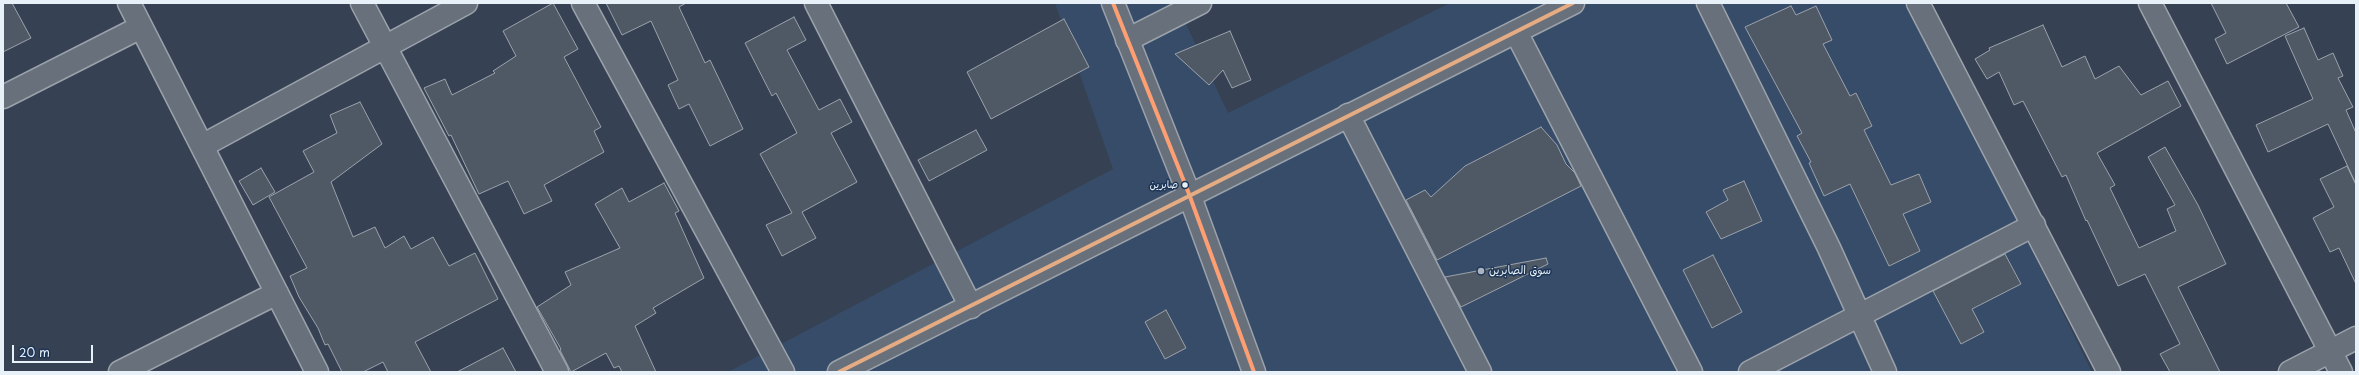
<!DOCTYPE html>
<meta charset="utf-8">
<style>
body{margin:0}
#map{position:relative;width:2359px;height:375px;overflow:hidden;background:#364254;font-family:"Playpen Sans",sans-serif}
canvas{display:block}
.frame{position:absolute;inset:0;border:4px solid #e8f1f8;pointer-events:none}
.scale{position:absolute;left:12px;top:345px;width:81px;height:18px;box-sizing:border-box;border:2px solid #e8f1f8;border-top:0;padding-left:5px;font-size:12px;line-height:14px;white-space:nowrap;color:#e8f1f8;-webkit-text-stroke:3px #1d3557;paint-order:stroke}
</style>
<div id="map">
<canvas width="2359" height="375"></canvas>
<div class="frame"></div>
<div class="scale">20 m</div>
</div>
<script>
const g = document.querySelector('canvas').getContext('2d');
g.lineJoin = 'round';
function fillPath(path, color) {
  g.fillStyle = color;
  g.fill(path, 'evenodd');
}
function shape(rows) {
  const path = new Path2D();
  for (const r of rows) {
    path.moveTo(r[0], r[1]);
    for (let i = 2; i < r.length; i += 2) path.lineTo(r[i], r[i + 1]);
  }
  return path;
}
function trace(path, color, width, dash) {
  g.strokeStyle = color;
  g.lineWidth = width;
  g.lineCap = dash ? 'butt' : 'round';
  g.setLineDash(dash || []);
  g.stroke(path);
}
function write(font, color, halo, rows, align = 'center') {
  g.font = font + ' "Playpen Sans","Playpen Sans Arabic",sans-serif';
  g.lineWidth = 3;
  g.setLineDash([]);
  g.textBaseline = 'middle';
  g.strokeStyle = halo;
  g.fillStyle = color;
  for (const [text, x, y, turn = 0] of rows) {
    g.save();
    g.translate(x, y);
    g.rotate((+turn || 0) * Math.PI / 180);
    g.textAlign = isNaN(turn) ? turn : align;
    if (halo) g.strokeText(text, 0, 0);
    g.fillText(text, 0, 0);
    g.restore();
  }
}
fillPath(shape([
 [1055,3,1176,3,1228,113,1450,3,1910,3,2092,372,728,372,1113,169]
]), '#364c68');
const building = shape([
 [3,3,12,3,31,38,3,52,3,3],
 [553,3,578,49,564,57,601,127,594,131,604,152,544,185,552,201,524,214,508,181,479,194,451,135,449,136,424,88,445,79,452,95,495,73,493,71,516,56,503,31,553,3],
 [606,3,686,3,679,7,705,63,710,60,743,129,710,146,689,104,679,109,668,85,678,80,651,21,622,35,606,3],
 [2211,3,2286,3,2299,27,2227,64,2215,39,2226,33,2211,3],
 [1791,6,1796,15,1816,6,1832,40,1823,44,1850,96,1856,93,1872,126,1864,130,1891,185,1919,174,1931,202,1903,214,1920,251,1889,266,1850,184,1824,196,1809,163,1811,162,1797,136,1802,133,1745,27,1791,6],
 [794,17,806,40,787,50,819,110,840,99,852,122,831,133,857,182,802,212,816,238,782,256,766,225,792,213,760,154,797,133,776,93,772,96,745,43,794,17],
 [1064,19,1089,67,991,119,967,72,1064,19],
 [2043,25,2062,67,2085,56,2095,79,2119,66,2141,95,2168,81,2181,106,2097,153,2115,185,2110,188,2139,248,2176,231,2167,209,2175,205,2148,157,2165,147,2198,205,2226,264,2178,287,2220,372,2170,372,2160,354,2180,344,2145,274,2118,286,2087,220,2086,221,2066,175,2062,177,2023,101,2014,105,1999,72,1987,79,1975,59,1990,50,1989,48,2043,25],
 [2304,28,2318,60,2333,53,2343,76,2338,78,2353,107,2346,110,2356,133,2356,184,2328,124,2268,152,2256,125,2313,99,2285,36,2304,28],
 [1230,31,1251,80,1232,88,1223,70,1209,85,1175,54,1230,31],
 [360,102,382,144,331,182,353,237,375,227,385,248,404,236,411,249,433,237,449,266,475,253,498,299,415,342,431,372,388,372,383,362,363,372,342,372,328,344,325,345,318,328,299,297,290,276,307,268,269,197,314,172,303,151,337,133,330,115,360,102],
 [1541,127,1557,145,1566,164,1575,173,1581,186,1437,260,1406,200,1425,190,1431,197,1465,166,1541,127],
 [976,130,987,150,929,181,918,160,976,130],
 [2347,166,2356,185,2356,284,2339,248,2330,252,2313,218,2334,207,2320,179,2347,166],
 [261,168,275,192,253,205,239,181,261,168],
 [1744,181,1762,221,1721,239,1706,212,1728,200,1723,190,1744,181],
 [664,183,679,211,675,213,704,278,653,308,656,313,635,326,656,372,622,372,619,366,614,368,606,353,571,372,560,350,561,349,537,307,571,285,565,272,620,248,595,204,622,188,629,202,664,183],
 [2005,254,2021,284,1972,309,1984,332,1961,344,1933,291,2005,254],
 [1713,255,1742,312,1712,328,1683,270,1713,255],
 [1546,258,1548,264,1461,307,1445,277,1546,258],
 [1166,310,1186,348,1165,359,1145,322,1166,310],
 [503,348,516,372,457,372,503,348]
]);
fillPath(building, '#4f5966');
trace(building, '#9ba2ab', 1);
const street = shape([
 [129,3,317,372],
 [362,3,557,372],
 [583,3,783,372],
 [816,3,971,307],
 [1708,3,1829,248,1885,372],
 [1918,3,2109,372],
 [2150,3,2341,372],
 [1516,32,1691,372],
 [1127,40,1200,3],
 [3,97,141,27],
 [1348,115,1480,372],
 [202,146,466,3],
 [120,372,277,293],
 [1750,372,2034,225],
 [2290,372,2356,338]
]);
const secondary = shape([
 [1113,3,1189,194,1254,372],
 [839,372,1573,3]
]);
trace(street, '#9ba2ab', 25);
trace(secondary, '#9ba2ab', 25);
trace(street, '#68717b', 22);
trace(secondary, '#68717b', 22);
trace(shape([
 [1113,3,1189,194,1254,372]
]), '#fd9f72', 4);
trace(shape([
 [839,372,1573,3]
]), '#e5ac83', 4);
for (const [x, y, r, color] of [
 [1185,185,3.5,"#e8f1f8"],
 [1481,271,4,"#aab4bf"]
]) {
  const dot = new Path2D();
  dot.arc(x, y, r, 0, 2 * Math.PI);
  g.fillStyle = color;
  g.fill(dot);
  trace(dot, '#1d3557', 1.5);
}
write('10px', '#e8f1f8', '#1d3557', [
 ["صابرين",1178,185]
], 'right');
write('11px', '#e8f1f8', '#1d3557', [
 ["سوق الصابرين",1489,271]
], 'left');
</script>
